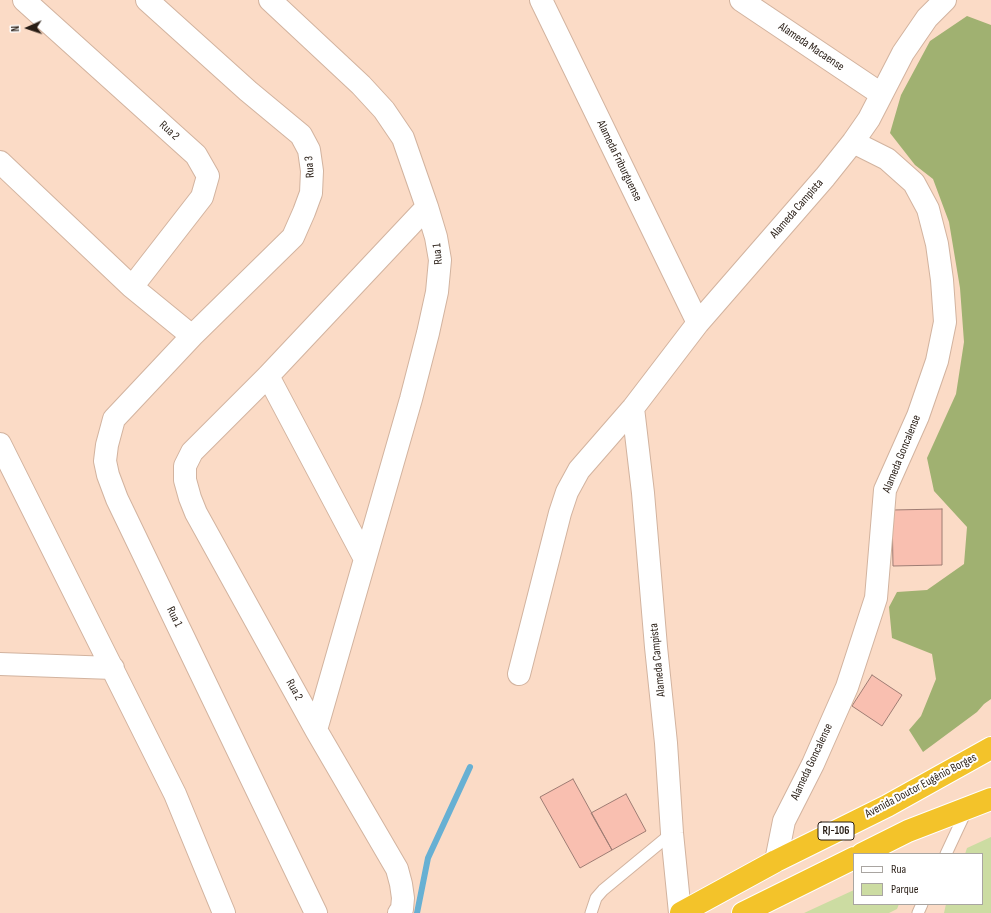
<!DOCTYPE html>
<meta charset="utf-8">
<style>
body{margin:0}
#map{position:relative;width:991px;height:913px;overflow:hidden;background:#fbdbc6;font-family:"Sofia Sans Condensed",sans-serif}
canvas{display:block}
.legend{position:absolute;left:853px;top:853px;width:130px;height:52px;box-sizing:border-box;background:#fff;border:1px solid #a9a5a1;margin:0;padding:5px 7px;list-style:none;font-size:12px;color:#281d15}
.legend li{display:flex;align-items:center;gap:8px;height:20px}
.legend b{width:20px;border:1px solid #a9a5a1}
.north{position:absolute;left:8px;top:8px;width:40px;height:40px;-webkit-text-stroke:3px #fff;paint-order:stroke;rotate:267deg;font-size:11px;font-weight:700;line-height:16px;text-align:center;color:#281d15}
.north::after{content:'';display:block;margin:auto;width:14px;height:18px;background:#281d15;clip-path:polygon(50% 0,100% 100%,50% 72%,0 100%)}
</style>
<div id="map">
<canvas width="991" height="913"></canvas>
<ul class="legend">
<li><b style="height:5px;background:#fff"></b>Rua</li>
<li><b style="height:11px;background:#ccdca2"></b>Parque</li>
</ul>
<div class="north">N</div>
</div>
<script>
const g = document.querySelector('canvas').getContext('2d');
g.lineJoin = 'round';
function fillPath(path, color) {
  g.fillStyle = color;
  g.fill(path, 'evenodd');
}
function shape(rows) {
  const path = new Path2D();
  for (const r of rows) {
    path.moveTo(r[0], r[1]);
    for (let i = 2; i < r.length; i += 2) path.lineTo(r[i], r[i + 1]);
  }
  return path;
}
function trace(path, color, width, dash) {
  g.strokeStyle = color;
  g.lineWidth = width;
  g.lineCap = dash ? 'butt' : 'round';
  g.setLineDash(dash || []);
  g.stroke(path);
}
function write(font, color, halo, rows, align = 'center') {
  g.font = font + ' "Sofia Sans Condensed",sans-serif';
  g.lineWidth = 4;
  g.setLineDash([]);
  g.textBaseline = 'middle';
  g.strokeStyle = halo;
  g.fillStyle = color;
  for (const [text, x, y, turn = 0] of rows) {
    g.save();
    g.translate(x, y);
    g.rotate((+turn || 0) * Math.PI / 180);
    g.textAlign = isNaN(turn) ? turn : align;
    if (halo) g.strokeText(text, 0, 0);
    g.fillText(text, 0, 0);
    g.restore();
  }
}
fillPath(shape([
 [991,837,991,913,944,913,946,904,982,904,982,854,965,854,967,848],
 [854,890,854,904,899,904,897,909,889,913,804,913]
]), '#ccdca2');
fillPath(shape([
 [967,16,991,25,991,699,984,704,977,712,923,752,909,730,921,716,936,679,932,654,892,638,889,607,897,592,927,590,964,564,967,527,934,491,927,458,956,394,964,342,960,288,949,222,933,179,915,165,890,133,901,95,930,41]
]), '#a0b171');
trace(shape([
 [417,913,428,858,470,767]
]), '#67b0d3', 6);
const building = shape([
 [942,509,942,565,893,566,892,510,942,509],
 [872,675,902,695,882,726,852,706,872,675],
 [573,779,612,850,580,868,540,797,573,779],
 [626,794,646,831,612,850,591,813,626,794]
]);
fillPath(building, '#f9bfb0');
trace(building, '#9e7c73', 1);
const lane = shape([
 [946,854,967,809],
 [591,913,596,898,603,890,672,833],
 [918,913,922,904]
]);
const street = shape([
 [24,0,196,155,208,176,202,197,132,287],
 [147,0,248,91,301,135,309,150,312,171,311,193,304,212,293,237,192,336,114,419,107,445,105,461,108,475,117,499,316,913],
 [270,0,361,85,384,110,403,138,427,207,436,237,440,260,437,292,428,333,411,399,316,730],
 [541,0,698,323],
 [741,0,881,94],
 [0,162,132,287,192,336],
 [268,376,365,559],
 [633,408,643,493,656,647,666,743,672,833,680,913],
 [0,444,175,794,224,913],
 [0,664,113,668],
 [519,674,560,513,567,492,579,470,633,408,698,323,825,177,853,142,869,119,903,53,927,18,945,0],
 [776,861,784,821,813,764,847,687,876,598,885,490,918,416,937,361,945,322,942,280,937,244,928,209,914,183,887,159,853,142],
 [399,913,402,909,403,898,401,884,397,869,316,730,196,513,190,498,185,480,185,466,192,452,268,376,427,207]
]);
const highway = shape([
 [862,854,908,831,991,799],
 [681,913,776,861,887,806,991,748],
 [743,913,854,858]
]);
trace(lane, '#d2b39f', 13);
trace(street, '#d2b39f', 24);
trace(highway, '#fff', 24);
trace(lane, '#fff', 11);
trace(street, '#fff', 22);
trace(highway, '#f3c32a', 22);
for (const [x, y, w] of [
 [836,831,36]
]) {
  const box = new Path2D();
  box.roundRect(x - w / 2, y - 9, w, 18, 3);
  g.fillStyle = '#fff';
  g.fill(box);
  trace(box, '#281d15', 1);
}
write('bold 11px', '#281d15', null, [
 ["RJ-106",836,831]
]);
write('12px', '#281d15', '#fff', [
 ["Alameda Macaense",811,47,34],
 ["Rua 2",169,131,42],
 ["Alameda Friburguense",619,161,64],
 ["Rua 3",310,167,-94],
 ["Alameda Campista",797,209,-49],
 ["Rua 1",438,254,-95],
 ["Alameda Goncalense",902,454,-68],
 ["Rua 1",174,617,64],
 ["Alameda Campista",658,660,-96],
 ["Rua 2",294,690,61],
 ["Alameda Goncalense",812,762,-65],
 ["Avenida Doutor Eugênio Borges",921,786,-28]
]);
</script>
